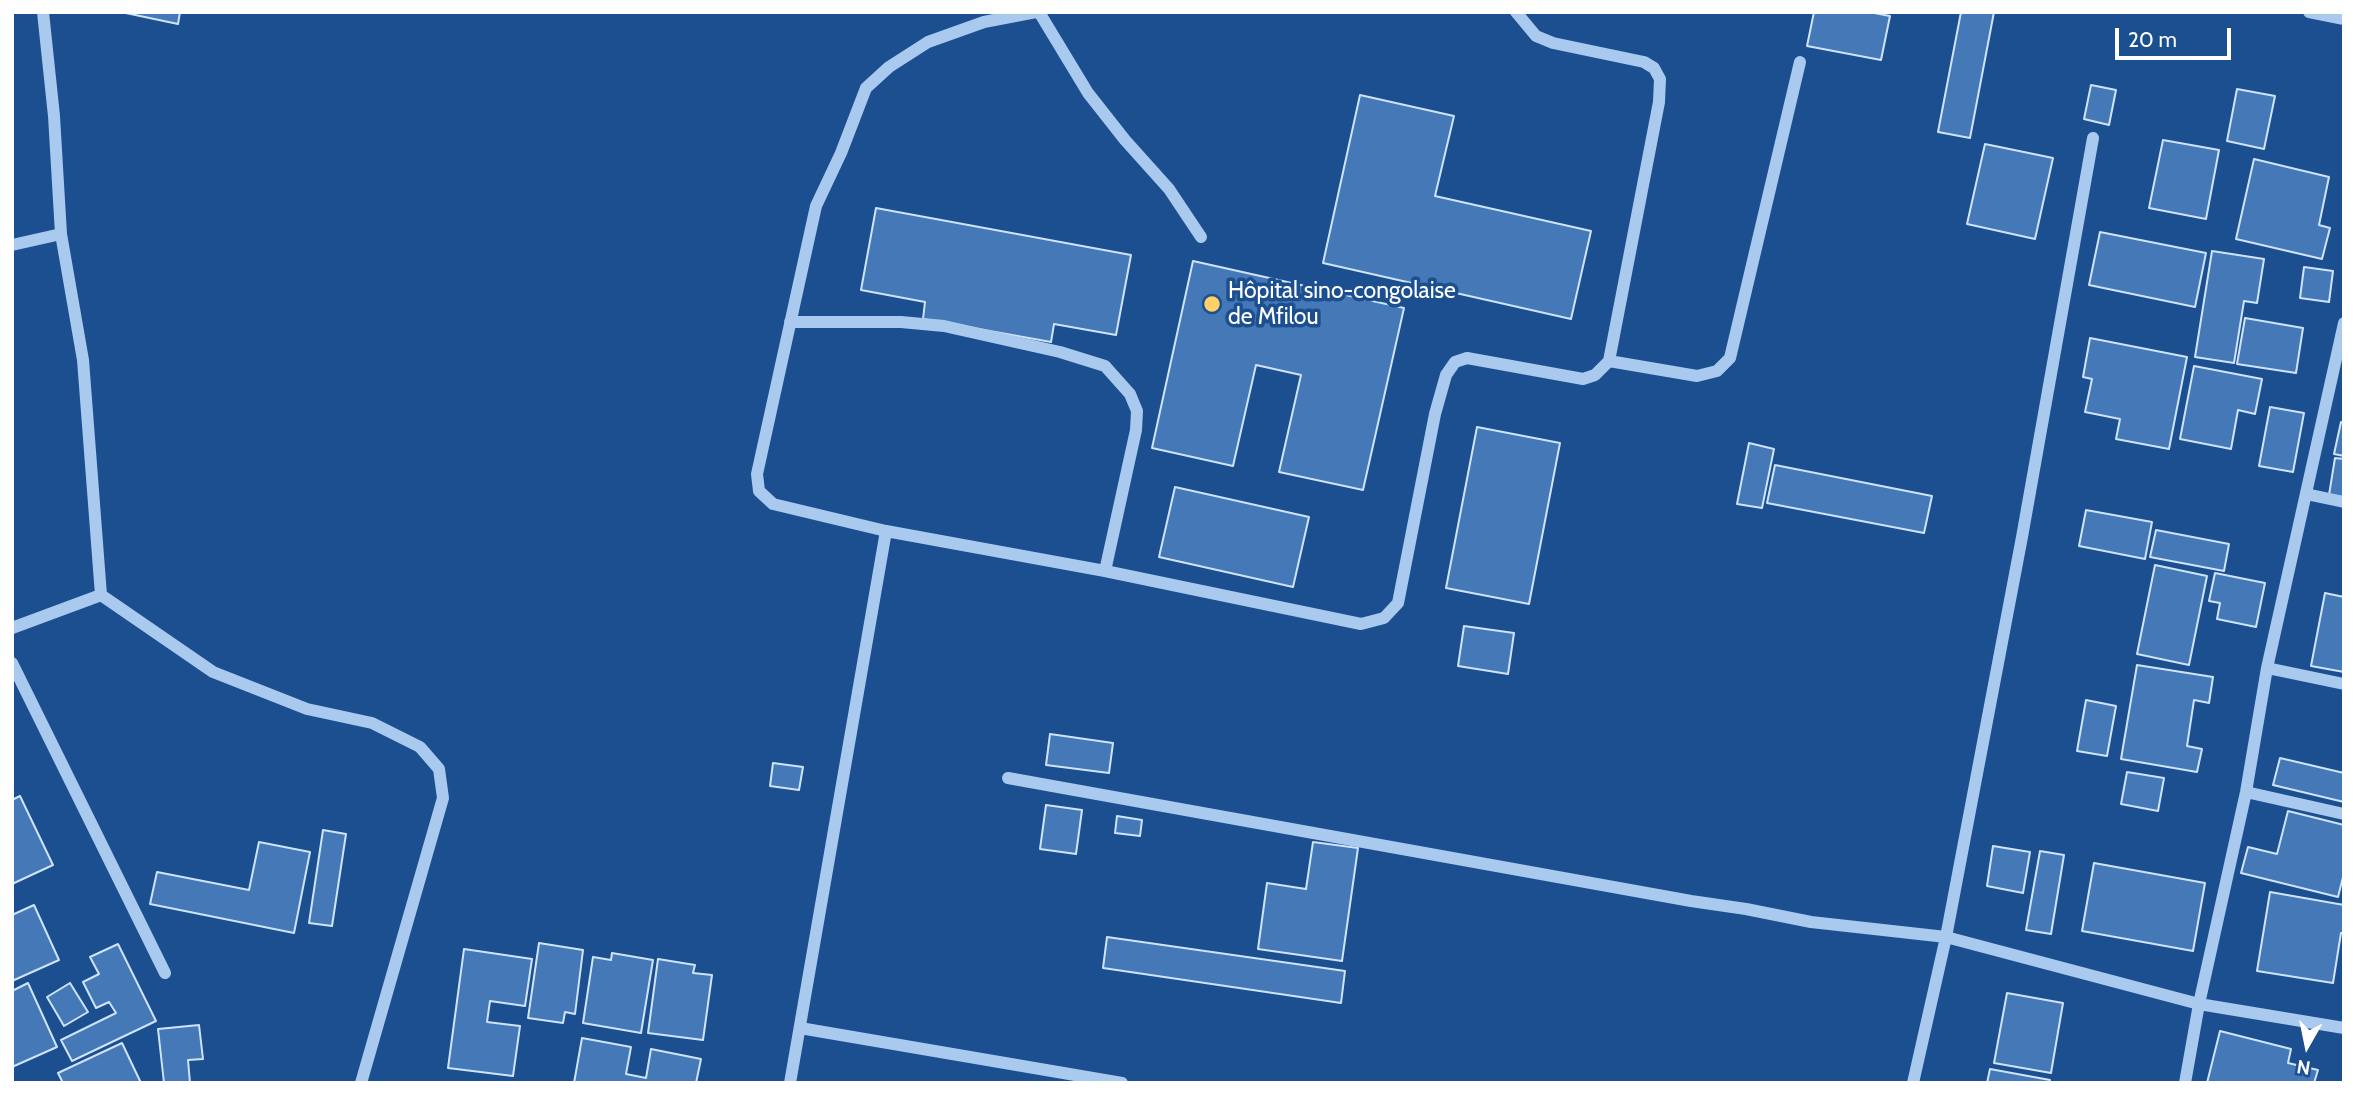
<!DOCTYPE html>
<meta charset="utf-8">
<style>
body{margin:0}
#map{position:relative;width:2356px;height:1095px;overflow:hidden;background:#1b4f8f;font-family:Cabin,sans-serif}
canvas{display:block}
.frame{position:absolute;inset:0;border:14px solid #fff;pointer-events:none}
.north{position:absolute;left:2272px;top:1011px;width:70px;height:70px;-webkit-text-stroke:5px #1b4f8f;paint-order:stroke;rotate:189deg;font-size:19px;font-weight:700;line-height:28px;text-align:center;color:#fff}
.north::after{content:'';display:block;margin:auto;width:24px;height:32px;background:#fff;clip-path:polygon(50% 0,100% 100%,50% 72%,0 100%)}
.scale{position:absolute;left:2115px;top:28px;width:116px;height:32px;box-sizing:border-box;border:4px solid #fff;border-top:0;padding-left:9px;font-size:21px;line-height:24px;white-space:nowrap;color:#fff;-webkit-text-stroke:5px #1b4f8f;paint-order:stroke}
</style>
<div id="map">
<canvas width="2356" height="1095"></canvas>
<div class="frame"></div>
<div class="north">N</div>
<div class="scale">20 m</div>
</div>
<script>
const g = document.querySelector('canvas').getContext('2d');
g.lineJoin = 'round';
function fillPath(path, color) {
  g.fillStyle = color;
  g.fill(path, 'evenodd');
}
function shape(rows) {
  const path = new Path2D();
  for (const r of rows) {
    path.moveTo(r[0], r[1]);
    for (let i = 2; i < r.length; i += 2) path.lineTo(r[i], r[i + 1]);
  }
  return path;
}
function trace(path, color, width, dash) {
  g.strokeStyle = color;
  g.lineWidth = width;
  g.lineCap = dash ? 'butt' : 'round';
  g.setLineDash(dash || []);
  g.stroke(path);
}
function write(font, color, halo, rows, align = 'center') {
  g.font = font + ' Cabin,sans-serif';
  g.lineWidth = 7;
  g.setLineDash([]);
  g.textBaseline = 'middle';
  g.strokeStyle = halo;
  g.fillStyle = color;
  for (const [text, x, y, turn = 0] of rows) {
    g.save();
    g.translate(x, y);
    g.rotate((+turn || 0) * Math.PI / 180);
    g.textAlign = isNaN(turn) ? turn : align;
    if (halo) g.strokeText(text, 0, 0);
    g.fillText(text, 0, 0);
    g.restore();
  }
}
const building = shape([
 [121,12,180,12,178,24,121,12],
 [1814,12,1869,12,1890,16,1881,60,1807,46,1814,12],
 [1961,12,1994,12,1970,138,1938,132,1961,12],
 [2091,85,2116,90,2109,125,2084,119,2091,85],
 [2237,89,2275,96,2264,149,2227,141,2237,89],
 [1360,95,1454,116,1435,196,1591,231,1571,319,1323,263,1360,95],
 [2163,140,2219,150,2206,219,2149,208,2163,140],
 [1985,144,2053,158,2035,239,1967,224,1985,144],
 [2254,159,2329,177,2319,225,2330,228,2322,259,2236,239,2254,159],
 [876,208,1131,255,1116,335,1054,324,1051,342,923,319,925,302,861,290,876,208],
 [2100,232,2206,253,2195,307,2089,285,2100,232],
 [2212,251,2264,259,2257,303,2244,301,2234,363,2195,357,2212,251],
 [1193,261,1404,308,1363,490,1279,472,1301,375,1256,365,1233,466,1152,448,1193,261],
 [2304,267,2333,271,2329,302,2300,298,2304,267],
 [2245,318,2303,328,2296,373,2237,364,2245,318],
 [2090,338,2187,357,2169,449,2116,439,2120,419,2085,412,2092,379,2083,377,2090,338],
 [2194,366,2262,379,2255,414,2238,410,2231,449,2180,439,2194,366],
 [2270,407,2304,413,2293,472,2259,466,2270,407],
 [2341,422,2344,423,2344,456,2334,454,2341,422],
 [1477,427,1560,443,1529,604,1446,588,1477,427],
 [1749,443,1774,449,1762,508,1737,504,1749,443],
 [2335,458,2344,459,2344,497,2329,495,2335,458],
 [1775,465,1932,496,1924,533,1767,503,1775,465],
 [1175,487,1309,517,1293,587,1159,557,1175,487],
 [2086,510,2152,522,2145,559,2079,546,2086,510],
 [2156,530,2229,544,2224,571,2150,557,2156,530],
 [2155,565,2207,576,2189,665,2137,654,2155,565],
 [2215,573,2265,583,2256,627,2217,619,2220,603,2209,601,2215,573],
 [2325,593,2344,597,2344,672,2311,666,2325,593],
 [1464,626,1514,633,1508,674,1458,666,1464,626],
 [2137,665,2213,677,2209,703,2194,700,2187,746,2202,749,2197,772,2121,759,2137,665],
 [2086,700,2116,706,2107,756,2077,751,2086,700],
 [1050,734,1113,743,1109,773,1046,765,1050,734],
 [2280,758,2344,773,2344,802,2273,785,2280,758],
 [773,763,803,767,799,790,770,786,773,763],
 [2127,772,2164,778,2158,811,2121,804,2127,772],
 [20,796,53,865,12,884,12,800,20,796],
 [1046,805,1082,810,1076,854,1040,849,1046,805],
 [2288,811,2344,825,2344,873,2338,897,2241,873,2248,847,2277,854,2288,811],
 [1117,816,1142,820,1140,836,1115,833,1117,816],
 [323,830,346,834,332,926,309,923,323,830],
 [259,842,310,852,294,933,150,904,157,872,249,890,259,842],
 [1313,842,1358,848,1342,961,1258,949,1267,883,1306,889,1313,842],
 [1993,846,2030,852,2023,893,1987,886,1993,846],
 [2040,851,2064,855,2051,934,2026,930,2040,851],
 [2094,863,2205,883,2193,951,2082,931,2094,863],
 [2270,892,2344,905,2344,933,2341,933,2333,983,2257,971,2270,892],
 [34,905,59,960,12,981,12,915,34,905],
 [1107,937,1345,971,1341,1003,1103,968,1107,937],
 [539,943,583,950,575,1014,565,1012,563,1023,528,1018,539,943],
 [118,944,156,1021,72,1061,61,1040,116,1013,109,1002,96,1008,83,982,99,974,90,957,118,944],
 [464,949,532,959,525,1006,490,1001,487,1022,520,1026,513,1076,448,1068,464,949],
 [612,953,653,960,641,1033,583,1023,593,957,611,960,612,953],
 [658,959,695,965,693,973,712,975,703,1040,648,1033,658,959],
 [28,983,57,1047,12,1067,12,991,28,983],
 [70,983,88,1012,64,1026,47,997,70,983],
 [2007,993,2063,1003,2051,1073,1994,1063,2007,993],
 [199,1025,203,1059,188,1060,190,1083,164,1083,158,1029,199,1025],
 [2220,1031,2291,1049,2288,1063,2318,1070,2314,1083,2207,1083,2220,1031],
 [582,1038,631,1047,626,1074,646,1078,651,1049,701,1059,696,1083,574,1083,582,1038],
 [122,1043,141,1083,63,1083,58,1073,122,1043],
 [1990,1069,2050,1080,2049,1083,1987,1083,1990,1069]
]);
fillPath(building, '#4478b7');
trace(building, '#cfe3fa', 2);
trace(shape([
 [43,12,54,116,61,234,83,360,101,595,213,672,307,709,372,723,420,747,439,769,443,798,361,1083],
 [1036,12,984,22,928,42,889,67,866,88,841,153,816,206,757,474,759,491,773,504,886,531,1105,571,1361,624,1384,618,1398,603,1435,414,1446,375,1455,362,1467,358,1583,379,1595,375,1609,361,1659,102,1660,79,1654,68,1644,62,1553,43,1536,36,1516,12],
 [1039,12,1088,93,1125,140,1169,189,1201,237],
 [2309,12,2344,19],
 [12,245,61,234],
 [790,322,901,322,944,326,1060,352,1105,366,1130,394,1137,411,1136,430,1105,571],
 [1609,361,1697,376,1717,371,1730,358,1800,62],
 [2306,494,2344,502],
 [12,628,101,595],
 [12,663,165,973],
 [2267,668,2344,684],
 [1008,778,1691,901,1746,909,1811,922,1946,937,2199,1004,2344,1028],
 [2246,792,2344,814],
 [800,1028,1122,1083],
 [790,1083,886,531],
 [1913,1083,1946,937,2022,537,2093,138],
 [2185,1083,2199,1004,2246,792,2267,668,2344,323]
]), '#a9c9ee', 12);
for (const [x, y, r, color] of [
 [1212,304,9,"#ffd166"]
]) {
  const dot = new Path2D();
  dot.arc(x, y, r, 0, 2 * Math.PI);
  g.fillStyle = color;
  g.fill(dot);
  trace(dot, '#1b4f8f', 2.5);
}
write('23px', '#fff', '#1b4f8f', [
 ["Hôpital sino-congolaise",1228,291],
 ["de Mfilou",1228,317]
], 'left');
</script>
